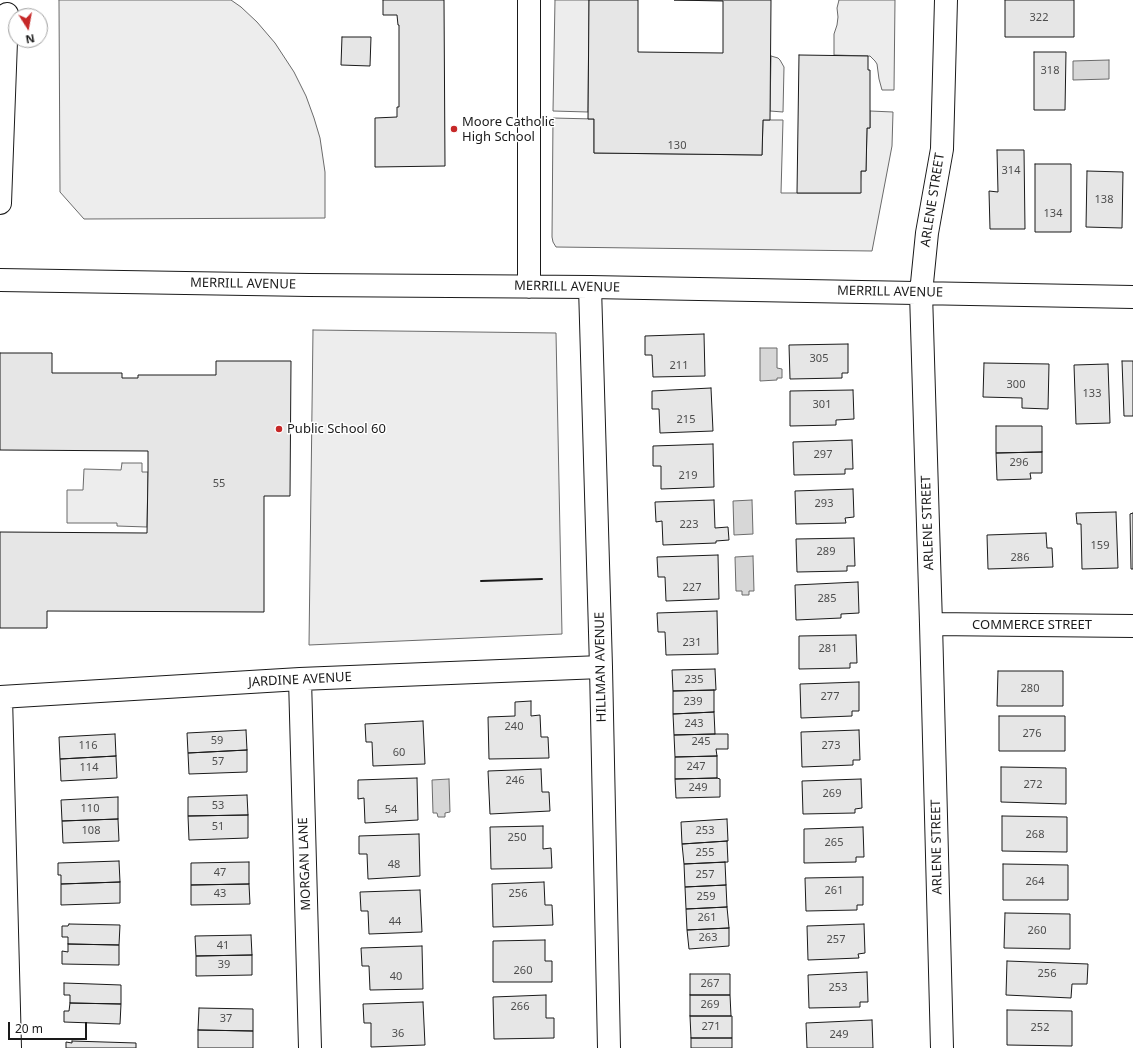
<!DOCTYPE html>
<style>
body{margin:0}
#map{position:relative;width:1133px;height:1048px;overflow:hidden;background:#fff;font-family:"Noto Sans",sans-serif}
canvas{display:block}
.north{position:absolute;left:8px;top:8px;width:40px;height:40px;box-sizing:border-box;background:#fff;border:1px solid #a3a3a3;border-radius:50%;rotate:169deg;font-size:11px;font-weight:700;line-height:16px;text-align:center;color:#1a1a1a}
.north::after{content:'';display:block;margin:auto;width:14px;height:18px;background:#c62828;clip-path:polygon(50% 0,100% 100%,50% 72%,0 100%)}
.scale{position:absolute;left:8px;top:1022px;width:79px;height:18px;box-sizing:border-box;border:2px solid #1a1a1a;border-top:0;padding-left:5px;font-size:12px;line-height:14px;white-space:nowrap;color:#1a1a1a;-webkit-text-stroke:3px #fff;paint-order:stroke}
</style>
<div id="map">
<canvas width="1133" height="1048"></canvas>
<div class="north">N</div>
<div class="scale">20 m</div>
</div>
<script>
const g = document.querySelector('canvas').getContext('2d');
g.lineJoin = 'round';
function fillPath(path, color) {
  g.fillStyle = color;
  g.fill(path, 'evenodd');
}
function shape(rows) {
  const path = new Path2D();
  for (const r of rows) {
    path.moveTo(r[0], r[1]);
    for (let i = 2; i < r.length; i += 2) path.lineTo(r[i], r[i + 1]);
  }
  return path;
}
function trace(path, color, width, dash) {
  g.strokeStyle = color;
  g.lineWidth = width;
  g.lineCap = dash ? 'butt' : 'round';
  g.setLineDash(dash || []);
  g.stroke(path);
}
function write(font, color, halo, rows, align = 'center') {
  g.font = font + ' "Noto Sans",sans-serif';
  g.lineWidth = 3;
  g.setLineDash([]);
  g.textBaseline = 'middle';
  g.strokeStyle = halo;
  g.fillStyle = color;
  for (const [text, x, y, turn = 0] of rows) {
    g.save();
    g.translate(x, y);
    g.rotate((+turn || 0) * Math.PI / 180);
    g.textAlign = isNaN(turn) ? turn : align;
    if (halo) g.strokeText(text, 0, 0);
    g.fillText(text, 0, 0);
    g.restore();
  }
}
const green = shape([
 [59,0,231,0,241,7,257,22,275,43,294,72,306,96,314,118,320,138,325,172,325,218,84,219,60,192,59,0],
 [555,0,589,0,588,112,553,111,555,0],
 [839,0,895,0,894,90,882,90,879,79,877,64,875,61,870,56,868,56,834,55,834,34,837,25,838,17,837,8,839,0],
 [771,56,778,58,780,60,784,67,783,112,770,111,771,56],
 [870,111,893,112,892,146,872,251,556,247,553,242,552,237,553,118,594,119,594,153,762,155,763,120,783,120,781,193,860,193,861,171,866,171,867,128,870,128,870,111],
 [313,330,556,333,562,634,309,645,313,330],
 [122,463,142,463,142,472,148,472,147,527,117,526,117,523,67,523,67,490,83,490,84,469,121,470,122,463]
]);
fillPath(green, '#ededed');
trace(green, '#6a6a6a', 1);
const water = shape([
 [1109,60,1109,79,1073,80,1073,61,1109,60],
 [760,348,777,348,777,368,782,369,782,378,777,378,777,380,760,381,760,348],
 [752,500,753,534,734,535,733,501,752,500],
 [753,556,754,591,749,591,749,595,742,595,742,591,736,591,735,557,753,556],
 [449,779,450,812,445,813,445,817,438,817,437,813,433,813,432,780,449,779]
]);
fillPath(water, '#d7d7d7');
trace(water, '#6a6a6a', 1);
const building = shape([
 [383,0,444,0,445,166,375,167,375,118,397,117,397,107,399,107,399,25,398,25,397,15,383,15,383,0],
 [589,0,638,0,638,52,723,53,723,1,674,0,771,0,770,120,763,120,762,155,594,153,594,119,588,119,589,0],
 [1005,0,1074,0,1074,37,1005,37,1005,0],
 [342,37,371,37,370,66,341,65,342,37],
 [1034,52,1066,52,1065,110,1034,110,1034,52],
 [799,55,868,56,868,70,870,70,870,128,867,128,866,171,861,171,861,193,797,193,799,55],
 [997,150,1024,150,1025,229,990,229,989,191,998,192,997,150],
 [1035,164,1071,164,1071,232,1035,232,1035,164],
 [1087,171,1123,172,1122,228,1086,227,1087,171],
 [704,334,705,376,653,377,652,355,645,355,645,336,704,334],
 [848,344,848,373,842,373,842,378,790,379,789,345,848,344],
 [0,353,52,353,52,373,122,373,122,378,138,378,138,375,216,375,216,361,291,361,290,496,264,496,264,612,47,611,47,628,0,628,0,532,147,533,148,472,148,451,0,450,0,353],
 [1122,361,1133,361,1133,416,1124,416,1122,361],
 [984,363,1049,364,1048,409,1022,408,1022,398,983,397,984,363],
 [1108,364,1110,423,1076,424,1074,365,1108,364],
 [711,388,713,431,660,433,659,409,652,409,652,391,711,388],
 [853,390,854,419,836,420,836,425,790,426,790,391,853,390],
 [996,426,1042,426,1042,452,996,453,996,426],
 [852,440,853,469,845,469,845,474,794,475,793,442,852,440],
 [713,444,714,487,661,489,661,466,653,466,653,446,713,444],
 [1042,452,1042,473,1030,473,1031,479,997,480,996,453,1042,452],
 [853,489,854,517,845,518,846,523,796,524,795,491,853,489],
 [714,500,715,528,728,527,729,540,716,541,716,543,663,545,662,521,656,522,655,502,714,500],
 [1116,512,1118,568,1082,569,1081,524,1077,524,1076,513,1116,512],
 [1133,513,1133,569,1131,569,1130,514,1133,513],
 [1046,533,1047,548,1052,548,1053,567,988,569,987,535,1046,533],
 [854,538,855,566,847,566,847,571,797,572,796,539,854,538],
 [718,555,719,599,666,601,665,577,658,577,657,557,718,555],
 [858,582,859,613,841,614,841,618,796,620,795,585,858,582],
 [717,611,718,654,666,655,665,632,658,632,657,613,717,611],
 [856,635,857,663,850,663,850,668,799,669,799,636,856,635],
 [715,669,716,690,673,691,672,670,715,669],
 [998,671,1063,671,1063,706,997,706,998,671],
 [859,682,859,711,852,711,852,716,801,718,800,684,859,682],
 [714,690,714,712,673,714,673,691,714,690],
 [531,701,531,716,540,715,541,737,548,737,549,758,489,759,488,717,515,716,515,702,531,701],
 [714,712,715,734,674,735,673,714,714,712],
 [999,716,1065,716,1065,751,999,751,999,716],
 [423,721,425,764,373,766,372,742,366,742,365,724,423,721],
 [246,730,247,750,188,753,187,733,246,730],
 [859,730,860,760,853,760,853,765,802,767,801,732,859,730],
 [115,734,116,756,60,759,59,737,115,734],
 [715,734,728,734,728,749,716,749,717,756,675,757,674,735,715,734],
 [247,750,247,772,189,774,188,753,247,750],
 [116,756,117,778,61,781,60,759,116,756],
 [717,756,717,778,675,779,675,757,717,756],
 [1001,767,1066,768,1066,804,1001,802,1001,767],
 [541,769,542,792,549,792,550,811,490,814,488,771,541,769],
 [417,778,418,820,365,823,364,798,358,799,358,780,417,778],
 [717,778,720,779,720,797,676,798,675,779,717,778],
 [861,779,862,808,855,809,855,813,803,814,802,781,861,779],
 [247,795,248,815,188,816,188,797,247,795],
 [118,797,118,819,62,821,61,800,118,797],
 [248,815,248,838,189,840,188,816,248,815],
 [1002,816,1067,817,1067,852,1002,851,1002,816],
 [118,819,119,841,63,843,62,821,118,819],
 [727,819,728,841,682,844,681,822,727,819],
 [543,826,543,849,551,848,552,868,491,869,490,827,543,826],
 [863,827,864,857,856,857,856,862,804,863,804,829,863,827],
 [419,834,420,876,368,879,367,854,359,854,359,836,419,834],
 [727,841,728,862,684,864,682,844,727,841],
 [119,861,120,882,61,884,61,875,58,875,58,863,119,861],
 [249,862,249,884,191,885,191,863,249,862],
 [725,862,726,885,685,887,684,864,725,862],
 [1003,864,1068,865,1068,900,1003,900,1003,864],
 [863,877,863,905,857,905,857,910,806,911,805,878,863,877],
 [120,882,120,903,61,905,61,884,120,882],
 [544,882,545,905,552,905,553,925,493,927,492,884,544,882],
 [249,884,250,904,191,905,191,885,249,884],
 [726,885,727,907,686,909,685,887,726,885],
 [420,890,422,932,369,934,368,911,361,911,360,892,420,890],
 [727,907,729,928,687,930,686,909,727,907],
 [1005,913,1070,914,1070,949,1004,948,1005,913],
 [69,924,120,925,119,945,68,944,68,937,62,937,62,926,68,926,69,924],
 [864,924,865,953,858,954,859,958,808,960,807,926,864,924],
 [729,928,729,946,689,949,687,930,729,928],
 [251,935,252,955,196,956,195,936,251,935],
 [545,940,545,961,552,961,552,982,493,982,493,941,545,940],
 [68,944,119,945,119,965,62,964,62,951,68,952,68,944],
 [422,946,423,989,370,990,369,966,362,966,361,948,422,946],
 [252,955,252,975,196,976,196,956,252,955],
 [1007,961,1088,964,1087,984,1072,984,1071,998,1006,995,1007,961],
 [867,972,868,1002,860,1002,860,1007,809,1008,808,975,867,972],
 [690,974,730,974,730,995,690,995,690,974],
 [64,983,121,985,121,1004,70,1003,70,995,64,995,64,983],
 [546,995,546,1018,554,1018,554,1038,494,1039,493,997,546,995],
 [690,995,730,995,731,1016,690,1016,690,995],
 [423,1002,425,1045,371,1047,371,1023,364,1023,363,1004,423,1002],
 [70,1003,121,1004,120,1024,64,1022,64,1011,69,1011,70,1003],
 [199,1008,253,1009,253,1031,198,1030,199,1008],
 [1007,1010,1072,1011,1072,1046,1007,1045,1007,1010],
 [690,1016,732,1016,732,1038,691,1038,690,1016],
 [872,1020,873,1048,807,1048,806,1023,872,1020],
 [198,1030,253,1031,253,1048,198,1048,198,1030],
 [691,1038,732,1038,732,1048,691,1048,691,1038],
 [72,1041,136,1043,136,1048,66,1048,66,1042,72,1043,72,1041]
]);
fillPath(building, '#e6e6e6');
trace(building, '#1a1a1a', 1);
const minor = shape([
 [0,203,7,14],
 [0,280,309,285,590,287,1133,297],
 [529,287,529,0],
 [590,287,601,667,609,1048],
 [931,624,1133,626],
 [300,679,310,1048],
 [0,697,300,679,601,667],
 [1,697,10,1048],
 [942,1048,931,624,921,293,927,233,942,149,946,0]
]);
trace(minor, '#1a1a1a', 24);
trace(minor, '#fff', 22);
trace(shape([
 [481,581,542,579]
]), '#1a1a1a', 2);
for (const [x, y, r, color] of [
 [454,129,4,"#c62828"],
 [279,429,4,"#c62828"]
]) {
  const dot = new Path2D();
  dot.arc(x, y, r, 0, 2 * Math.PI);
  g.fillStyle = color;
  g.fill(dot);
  trace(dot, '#fff', 1.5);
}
write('11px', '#4d4d4d', null, [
 ["322",1039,18],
 ["318",1050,71],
 ["130",677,146],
 ["314",1011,171],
 ["138",1104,200],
 ["134",1053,214],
 ["305",819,359],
 ["211",679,366],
 ["300",1016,385],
 ["133",1092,394],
 ["301",822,405],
 ["215",686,420],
 ["297",823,455],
 ["296",1019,463],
 ["219",688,476],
 ["55",219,484],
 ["293",824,504],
 ["223",689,525],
 ["159",1100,546],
 ["289",826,552],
 ["286",1020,558],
 ["227",692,588],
 ["285",827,599],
 ["231",692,643],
 ["281",828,649],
 ["235",694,680],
 ["280",1030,689],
 ["277",830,697],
 ["239",693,702],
 ["243",694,724],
 ["240",514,727],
 ["276",1032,734],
 ["59",217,741],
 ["245",701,742],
 ["116",88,746],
 ["273",831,746],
 ["60",399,753],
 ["57",218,762],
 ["247",696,767],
 ["114",89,768],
 ["246",515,781],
 ["272",1033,785],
 ["249",698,788],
 ["269",832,794],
 ["53",218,806],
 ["110",90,809],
 ["54",391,810],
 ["51",218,827],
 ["108",91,831],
 ["253",705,831],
 ["268",1035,835],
 ["250",517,838],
 ["265",834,843],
 ["255",705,853],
 ["48",394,865],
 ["47",220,873],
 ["257",705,875],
 ["264",1035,882],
 ["261",834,891],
 ["43",220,894],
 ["256",518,894],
 ["259",706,897],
 ["261",707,918],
 ["44",395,922],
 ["260",1037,931],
 ["263",708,938],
 ["257",836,940],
 ["41",223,946],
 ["39",224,965],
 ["260",523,971],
 ["256",1047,974],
 ["40",396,977],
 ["267",710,984],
 ["253",838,988],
 ["269",710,1005],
 ["266",520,1007],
 ["37",226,1019],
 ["271",711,1027],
 ["252",1040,1028],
 ["36",398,1034],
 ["249",839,1035]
]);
write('13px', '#1a1a1a', '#fff', [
 ["Moore Catholic",462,122],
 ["High School",462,137],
 ["Public School 60",287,429]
], 'left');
write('13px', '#1a1a1a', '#fff', [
 ["ARLENE STREET",933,200,-81],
 ["MERRILL AVENUE",243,284,1],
 ["MERRILL AVENUE",567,287,1],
 ["MERRILL AVENUE",890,292,1],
 ["ARLENE STREET",928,523,-92],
 ["COMMERCE STREET",1032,625],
 ["HILLMAN AVENUE",601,667,-91],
 ["JARDINE AVENUE",300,680,-3],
 ["ARLENE STREET",937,847,-91],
 ["MORGAN LANE",305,864,-92]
]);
</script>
